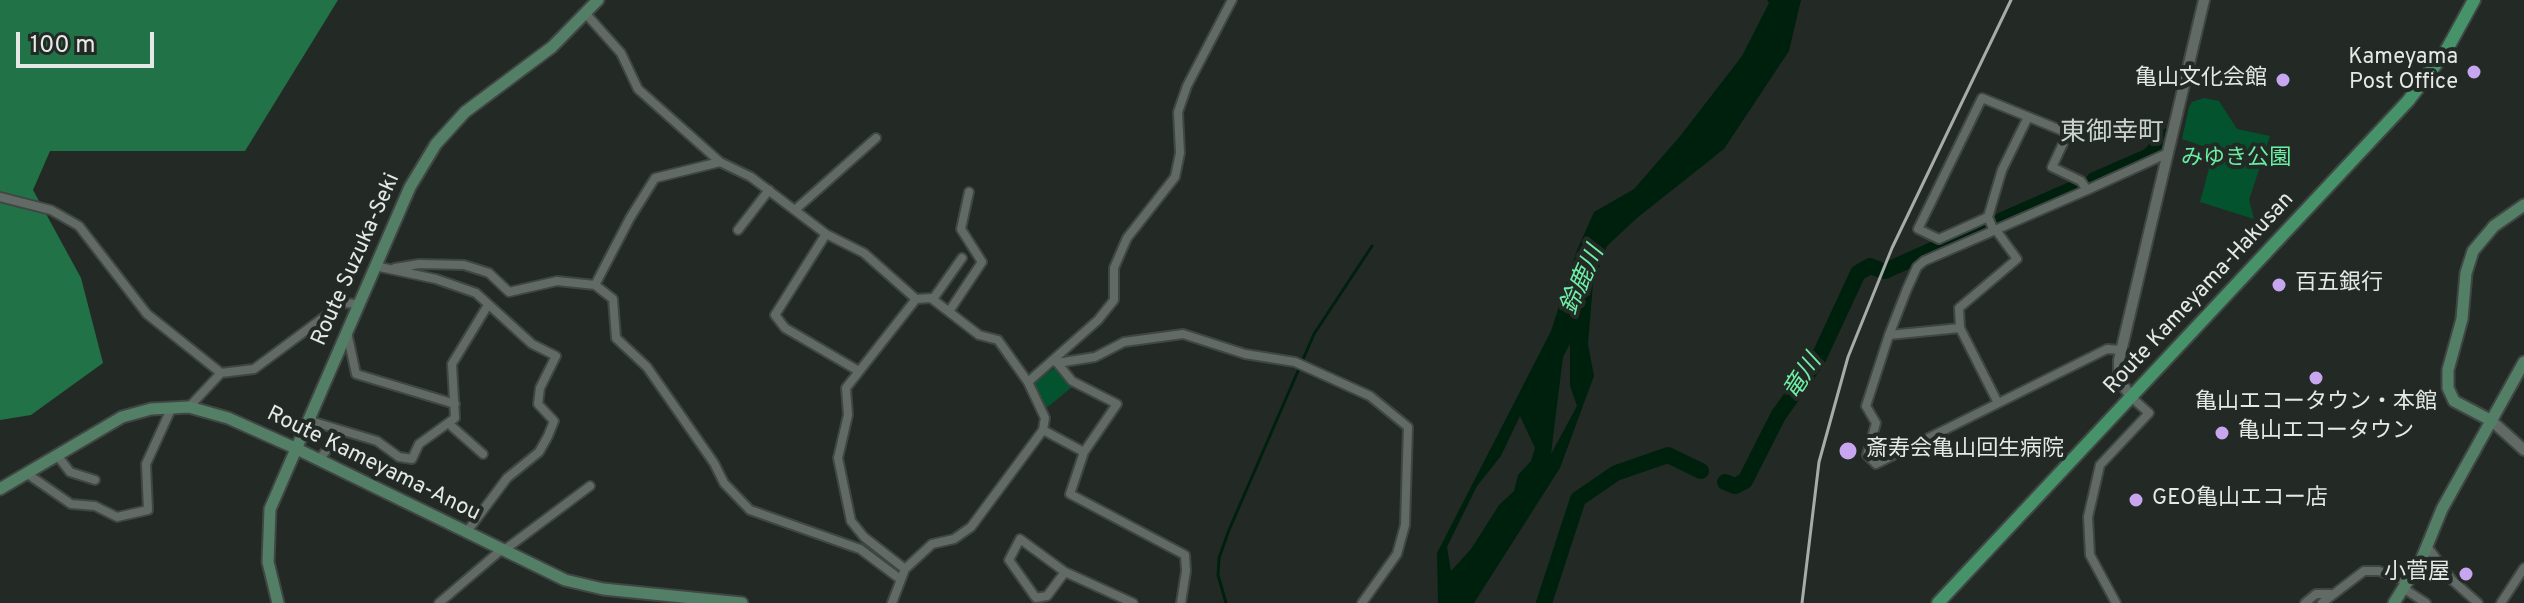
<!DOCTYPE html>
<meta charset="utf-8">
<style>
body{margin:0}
#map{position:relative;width:2524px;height:603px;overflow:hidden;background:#232a26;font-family:Overpass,sans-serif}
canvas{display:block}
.scale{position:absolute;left:16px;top:32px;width:138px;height:36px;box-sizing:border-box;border:4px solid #e4e9e6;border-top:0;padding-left:10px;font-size:24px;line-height:28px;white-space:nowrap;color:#e4e9e6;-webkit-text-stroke:6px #232a26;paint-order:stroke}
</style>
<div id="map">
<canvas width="2524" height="603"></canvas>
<div class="scale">100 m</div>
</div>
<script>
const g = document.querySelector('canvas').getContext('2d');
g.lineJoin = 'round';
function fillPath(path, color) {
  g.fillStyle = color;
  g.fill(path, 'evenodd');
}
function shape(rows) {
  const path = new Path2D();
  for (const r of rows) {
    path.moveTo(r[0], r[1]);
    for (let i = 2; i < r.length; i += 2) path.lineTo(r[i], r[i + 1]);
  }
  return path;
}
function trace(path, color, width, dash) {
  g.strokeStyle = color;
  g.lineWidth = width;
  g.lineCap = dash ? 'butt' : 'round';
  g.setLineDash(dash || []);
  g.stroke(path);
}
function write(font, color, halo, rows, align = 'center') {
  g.font = font + ' Overpass,"Noto Sans JP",sans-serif';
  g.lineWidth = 8;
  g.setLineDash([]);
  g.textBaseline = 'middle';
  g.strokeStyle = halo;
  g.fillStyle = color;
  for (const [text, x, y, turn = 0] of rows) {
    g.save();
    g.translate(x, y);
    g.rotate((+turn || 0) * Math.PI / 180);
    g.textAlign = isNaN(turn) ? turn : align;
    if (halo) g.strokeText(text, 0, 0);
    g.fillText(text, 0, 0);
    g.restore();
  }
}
fillPath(shape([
 [2204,98,2219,101,2237,129,2270,136,2249,200,2254,219,2200,202,2214,150,2182,139,2189,107,2192,102],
 [1056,367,1072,387,1044,410,1034,382]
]), '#02532e');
fillPath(shape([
 [0,0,338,0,245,151,50,151,33,190,81,278,103,363,31,415,0,420]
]), '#227247');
fillPath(shape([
 [1767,0,1801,0,1789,51,1724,149,1637,218,1607,246,1593,284,1588,344,1594,376,1560,468,1474,603,1438,603,1437,553,1551,331,1577,250,1594,212,1634,189,1681,135,1742,56,1769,3],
 [1570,344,1570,386,1577,406,1551,454,1563,357],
 [1520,416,1535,448,1531,461,1518,475,1514,491,1499,505,1471,549,1451,571,1447,547,1477,486,1501,456]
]), '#00200e');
trace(shape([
 [1226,603,1218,575,1219,558,1229,530,1314,334,1372,246]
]), '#00200e', 3);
trace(shape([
 [2094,180,2149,156,2168,136],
 [2002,220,2073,189],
 [1885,271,1986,226],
 [1725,482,1735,486,1745,481,1778,416,1818,359,1858,273,1870,266,1878,269],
 [1544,603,1578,499,1616,473,1668,455,1701,471]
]), '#00200e', 16);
const minor = shape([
 [587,15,621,53,638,89,720,162,751,177,826,234,864,253,916,299,931,298,979,335,998,340,1028,382,1045,418,1043,430,971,527,954,539,932,544,905,569,892,603],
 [720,162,655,178,630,218,595,285,613,299,616,338,647,367,714,463,724,483,750,510,860,549,900,579],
 [0,197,51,210,79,226,147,314,221,373],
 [796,209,876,138],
 [1988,217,1939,239,1918,229,1982,98,2068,133,2052,167,2081,181,2087,190,2168,153],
 [738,230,769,190],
 [1994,231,1988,217,2002,170,2028,117],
 [826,234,775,315,785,328,857,370],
 [375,266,436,279,476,293,532,344,556,356,540,388,538,404,554,421,548,436,539,452,507,478,466,533],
 [395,268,419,264,464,265,489,273,509,292,557,281,595,285],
 [933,299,962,258],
 [950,310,982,262,961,229,969,192],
 [1960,328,1959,308,2017,259,1996,230],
 [347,332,356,374,455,404],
 [1889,335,1866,406,1876,423,1867,455,1876,464,2107,349,2122,350],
 [1055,360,1072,381,1117,404,1084,452],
 [1057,363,1095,357,1124,342,1183,334,1245,354,1295,362,1370,396,1408,427,1405,525,1397,554,1362,603],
 [1028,382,1098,320,1114,300,1114,268,1127,238,1175,177,1180,153,1178,112,1187,86,1232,0],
 [1998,403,1960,328,1889,335,1907,289,1917,267,1924,261,2087,190],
 [189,407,221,373,254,369,343,303,359,304],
 [314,422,377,441,399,457,412,459,419,444,455,418,452,364,488,305],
 [448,423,483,454],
 [1043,430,1084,452,1070,494,1185,555,1186,571,1181,603],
 [57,455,70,472,95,480],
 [319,460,341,431],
 [26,473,71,504,95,506,117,517,148,510,146,464,172,407],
 [2427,546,2452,580,2478,603],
 [503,551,590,486],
 [905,569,864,537,851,521,838,458,848,415,846,388,916,299],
 [1065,572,1047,596,1036,598,1009,560,1020,539,1065,572,1133,603],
 [2403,588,2426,603],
 [439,603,501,550],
 [2116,603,2090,555,2088,517,2100,465,2149,413,2131,397],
 [2305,603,2316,594,2330,594],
 [2322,603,2364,571,2379,571,2407,582],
 [2501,603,2524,568]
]);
const tertiary = shape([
 [2131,397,2119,379,2119,360,2204,0],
 [2492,421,2524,450]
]);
const secondary = shape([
 [2492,421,2454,401,2448,388,2448,370,2462,319,2466,273,2473,251,2494,226,2524,205],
 [0,489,122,417,151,409,189,407,228,418,295,448,565,580,603,589,742,603],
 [278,603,268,562,270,509,410,187,436,144,465,112,552,47,598,0],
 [2394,603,2422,558,2442,509,2524,362]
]);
const primary = shape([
 [1938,603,2408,101,2446,51,2474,0]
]);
trace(minor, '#404643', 12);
trace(tertiary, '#404643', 14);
trace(secondary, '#404643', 15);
trace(primary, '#404643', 16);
trace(minor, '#616a64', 8);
trace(tertiary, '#616a64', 10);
trace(secondary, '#547f67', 11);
trace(primary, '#46936a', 12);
trace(shape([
 [1802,603,1819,462,1848,357,1892,248,2011,0]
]), '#a6aca9', 3);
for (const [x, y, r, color] of [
 [2474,72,8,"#c8a6ef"],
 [2283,80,8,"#c8a6ef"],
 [2279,285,8,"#c8a6ef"],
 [2316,378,8,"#c8a6ef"],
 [2222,433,8,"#c8a6ef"],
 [1848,451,10,"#c8a6ef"],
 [2136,500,8,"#c8a6ef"],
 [2466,574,8,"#c8a6ef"]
]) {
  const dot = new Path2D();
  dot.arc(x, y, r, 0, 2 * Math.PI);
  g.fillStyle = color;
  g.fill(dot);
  trace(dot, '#232a26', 3);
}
write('22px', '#e4e9e6', '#232a26', [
 ["Kameyama",2458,59,"right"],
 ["Post Office",2458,84,"right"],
 ["亀山文化会館",2267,80,"right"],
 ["百五銀行",2295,285],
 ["亀山エコータウン・本館",2316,404,"center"],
 ["亀山エコータウン",2238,433],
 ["斎寿会亀山回生病院",1866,451],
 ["GEO亀山エコー店",2152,500],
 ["小菅屋",2450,574,"right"]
], 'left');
write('22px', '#6aeea2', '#232a26', [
 ["みゆき公園",2236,160]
]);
write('22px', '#e4e9e6', '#232a26', [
 ["Route Suzuka-Seki",357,260,-66],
 ["Route Kameyama-Hakusan",2200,294,-47],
 ["Route Kameyama-Anou",373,465,26]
]);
write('italic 24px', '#6ef1a6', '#232a26', [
 ["鈴鹿川",1584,281,-66],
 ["竜川",1804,378,-57]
]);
write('26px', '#c9d3cc', '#232a26', [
 ["東御幸町",2112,135]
]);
</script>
